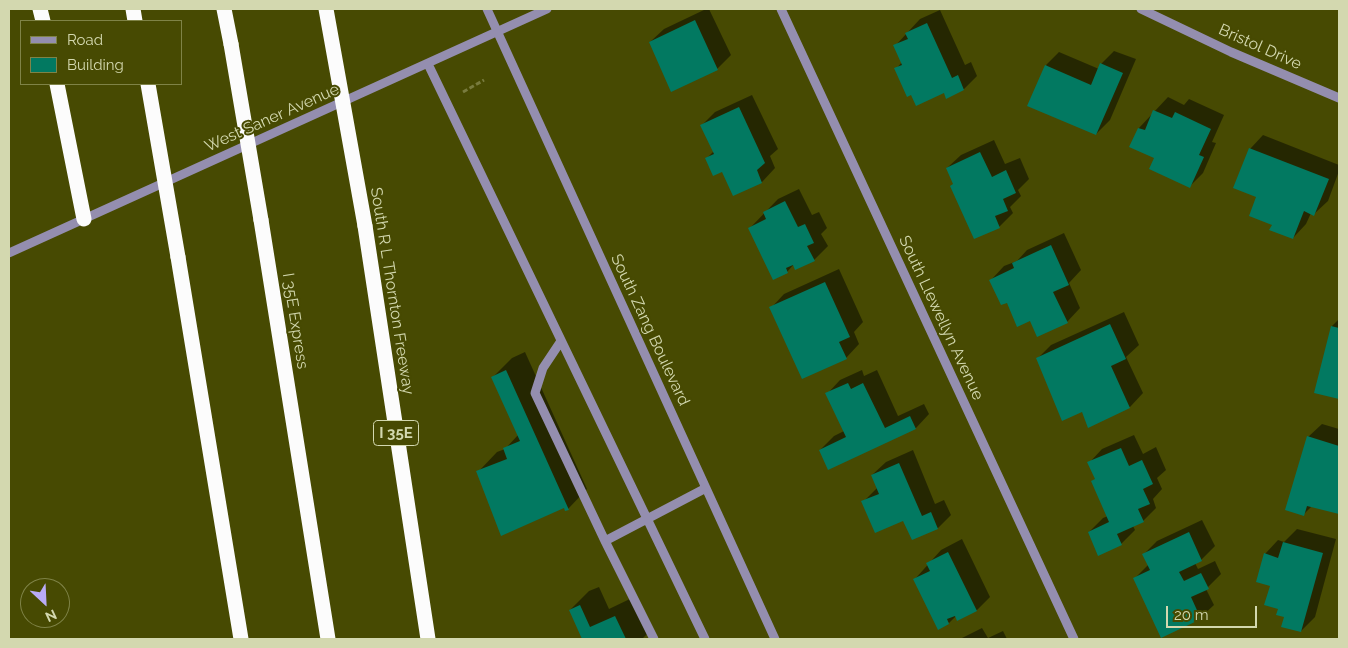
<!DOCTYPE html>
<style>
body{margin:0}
#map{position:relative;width:1348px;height:648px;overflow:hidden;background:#474a02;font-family:Raleway,sans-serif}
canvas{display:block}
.frame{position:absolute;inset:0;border:10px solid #d3d8af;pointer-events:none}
.legend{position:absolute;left:20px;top:20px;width:162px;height:65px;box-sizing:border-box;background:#474a02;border:1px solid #7f8347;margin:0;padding:6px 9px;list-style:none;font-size:15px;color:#d3d8af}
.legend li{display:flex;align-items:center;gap:10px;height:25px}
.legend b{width:25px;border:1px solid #7f8347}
.north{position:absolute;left:20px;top:578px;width:50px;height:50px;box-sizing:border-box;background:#474a02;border:1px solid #7f8347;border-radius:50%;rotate:155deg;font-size:14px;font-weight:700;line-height:20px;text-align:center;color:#d3d8af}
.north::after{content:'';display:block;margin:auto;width:18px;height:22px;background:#b9abf7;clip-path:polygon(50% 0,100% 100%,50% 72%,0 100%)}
.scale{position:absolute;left:1166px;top:606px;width:91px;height:22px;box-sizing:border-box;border:2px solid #d3d8af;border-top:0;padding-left:6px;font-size:15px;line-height:18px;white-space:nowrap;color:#d3d8af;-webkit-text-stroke:4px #474a02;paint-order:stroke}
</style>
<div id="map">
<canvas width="1348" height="648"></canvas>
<div class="frame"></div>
<ul class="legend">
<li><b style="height:6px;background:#948eaf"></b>Road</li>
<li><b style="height:14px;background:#027961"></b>Building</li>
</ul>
<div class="north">N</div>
<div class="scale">20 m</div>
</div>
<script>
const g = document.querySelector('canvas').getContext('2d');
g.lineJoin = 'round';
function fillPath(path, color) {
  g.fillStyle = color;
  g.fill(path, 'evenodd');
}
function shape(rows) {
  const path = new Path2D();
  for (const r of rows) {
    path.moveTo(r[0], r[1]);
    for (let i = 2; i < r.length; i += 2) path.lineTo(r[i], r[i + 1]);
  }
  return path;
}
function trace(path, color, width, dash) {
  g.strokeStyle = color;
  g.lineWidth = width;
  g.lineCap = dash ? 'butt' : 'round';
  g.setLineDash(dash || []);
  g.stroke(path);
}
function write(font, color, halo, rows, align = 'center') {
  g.font = font + ' Raleway,sans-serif';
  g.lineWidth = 4;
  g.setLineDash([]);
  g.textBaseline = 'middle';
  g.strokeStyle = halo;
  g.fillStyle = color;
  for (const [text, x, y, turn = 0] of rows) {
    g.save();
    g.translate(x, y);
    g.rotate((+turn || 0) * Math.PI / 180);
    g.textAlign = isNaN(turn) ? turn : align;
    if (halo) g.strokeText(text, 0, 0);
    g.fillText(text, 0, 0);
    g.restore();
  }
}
fillPath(shape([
 [706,9,709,9,731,55,717,69,650,42,664,29],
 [940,10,965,65,971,62,977,76,964,89,912,94,896,69,902,62,895,46,920,19],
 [1114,51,1136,59,1110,120,1096,134,1046,65,1059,52,1099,69,1101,64],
 [752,95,778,149,770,156,775,168,762,182,722,170,706,159,714,151,702,125,715,112],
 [1168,97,1184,105,1189,99,1224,115,1212,142,1216,143,1203,173,1190,186,1156,157,1131,146,1139,128],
 [1263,135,1339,165,1339,171,1328,201,1314,214,1311,213,1306,224,1293,238,1273,224,1258,197,1250,149],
 [994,140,1005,164,1020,158,1029,179,1018,190,1021,196,1010,207,1013,213,999,227,954,184,947,168,961,155],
 [799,189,812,215,819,212,827,228,821,234,828,246,814,260,794,264,787,272,750,228,778,199],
 [1064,233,1081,270,1069,283,1080,308,1067,322,1030,320,1007,301,991,280,1004,266,1017,261,1027,250],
 [839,269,863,322,854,332,859,344,846,358,771,308,784,294],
 [1124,312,1139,345,1126,357,1143,393,1130,407,1089,426,1082,411,1037,359,1051,345],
 [1339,319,1339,398,1316,392,1332,326],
 [525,352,587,489,568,509,478,472,497,452,505,449,519,434,493,377,512,358],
 [862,370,864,376,877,370,898,416,924,404,929,414,916,428,829,468,820,450,834,436,844,431,827,394,840,380],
 [1322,424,1339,429,1339,513,1312,506,1304,514,1308,437],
 [1134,435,1143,454,1156,447,1166,470,1157,478,1162,489,1153,499,1156,508,1143,521,1133,526,1135,530,1121,544,1089,532,1103,518,1108,516,1096,478,1089,463,1102,449],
 [913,450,935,504,944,500,951,515,938,528,904,519,863,502,877,488,872,475,886,462],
 [1202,520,1215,546,1201,560,1195,563,1198,569,1215,561,1221,574,1206,589,1214,605,1200,618,1134,579,1149,564,1144,554,1157,541],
 [1297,529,1336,539,1315,617,1301,631,1285,616,1279,608,1271,585,1265,554,1278,540,1284,542],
 [962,539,990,597,977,610,958,620,956,616,949,623,915,579,941,550],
 [599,587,609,609,634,597,650,631,642,639,583,639,570,610,589,591],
 [982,628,988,638,1003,631,1007,639,960,639]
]), '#0007');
fillPath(shape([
 [695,20,718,70,671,92,649,42],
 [927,23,952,78,958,75,964,90,946,99,944,93,916,106,911,95,907,97,894,68,902,65,893,45,908,39,905,33],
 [1100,63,1123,73,1096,135,1027,106,1045,65,1091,85],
 [739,107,765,163,757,170,762,183,733,196,722,172,713,176,705,158,714,154,700,125],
 [1153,110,1172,118,1175,112,1211,129,1199,155,1204,157,1190,188,1149,169,1154,158,1129,147,1138,128,1145,130],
 [1249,148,1329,179,1314,216,1304,211,1293,239,1269,230,1272,225,1249,216,1256,197,1233,188],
 [980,152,992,177,1006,170,1016,193,1003,199,1008,211,995,216,1000,228,974,239,950,186,953,184,946,168],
 [785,201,798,227,805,224,814,243,807,246,815,261,795,270,793,265,786,268,788,273,773,280,748,228,766,219,763,212],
 [1051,245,1069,285,1053,292,1068,323,1037,337,1030,321,1017,327,1007,303,1001,305,989,280,1014,268,1012,263],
 [825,282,850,337,839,342,847,359,802,379,769,307],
 [1110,324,1126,359,1111,366,1130,408,1088,428,1082,412,1062,421,1036,358],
 [1331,326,1339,328,1339,399,1314,393],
 [506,370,569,510,565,511,564,508,501,536,476,471,507,459,503,448,520,441,491,377],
 [848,383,851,389,863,383,885,428,910,416,916,429,828,470,819,450,846,437,825,393],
 [1307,436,1339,446,1339,514,1307,506,1304,516,1285,510],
 [1121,448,1129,466,1142,460,1153,484,1143,489,1150,504,1138,509,1144,522,1117,534,1122,545,1098,556,1088,532,1109,522,1091,481,1095,479,1087,462],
 [899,463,922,516,931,512,938,529,912,540,903,521,875,533,861,501,879,494,871,475],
 [1189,532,1202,561,1179,572,1184,581,1201,573,1209,589,1191,597,1201,619,1161,638,1133,578,1150,570,1142,554],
 [1283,542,1323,553,1301,632,1281,627,1284,617,1276,615,1278,609,1264,605,1270,586,1256,582,1264,553,1278,558],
 [948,552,977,611,957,621,955,616,947,619,949,624,938,630,913,579,930,571,926,563],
 [580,605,590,627,615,616,626,639,582,639,569,610]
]), '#027961');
trace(shape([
 [463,92,484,80]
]), '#787b3e', 3, [5, 2.5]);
trace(shape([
 [487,9,775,639],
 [781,9,1074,639],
 [1141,9,1231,52,1339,98],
 [428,64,705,639],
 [9,253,547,9],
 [561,341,543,368,535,393,605,541,654,639],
 [605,541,706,488]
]), '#948eaf', 9);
trace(shape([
 [40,9,43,21],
 [133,9,135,21],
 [224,9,231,44],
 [57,84,84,219],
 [261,220,328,639],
 [365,226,428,639],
 [178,257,241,639]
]), '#fcfcfc', 15);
trace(shape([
 [326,9,365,226],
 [231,44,261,220],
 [148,84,178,257]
]), '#fcfcfc', 15);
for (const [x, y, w] of [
 [396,433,45]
]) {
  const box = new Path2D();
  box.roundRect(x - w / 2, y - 12.5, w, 25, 4);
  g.fillStyle = '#474a02';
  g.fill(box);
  trace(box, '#d3d8af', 1);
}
write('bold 15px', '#d3d8af', null, [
 ["I 35E",396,433]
]);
write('16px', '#d3d8af', '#474a02', [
 ["Bristol Drive",1260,47,24],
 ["West Saner Avenue",272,118,-24],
 ["South R L Thornton Freeway",392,291,81],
 ["South Llewellyn Avenue",941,318,65],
 ["I 35E Express",295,321,81],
 ["South Zang Boulevard",650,330,65]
]);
</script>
